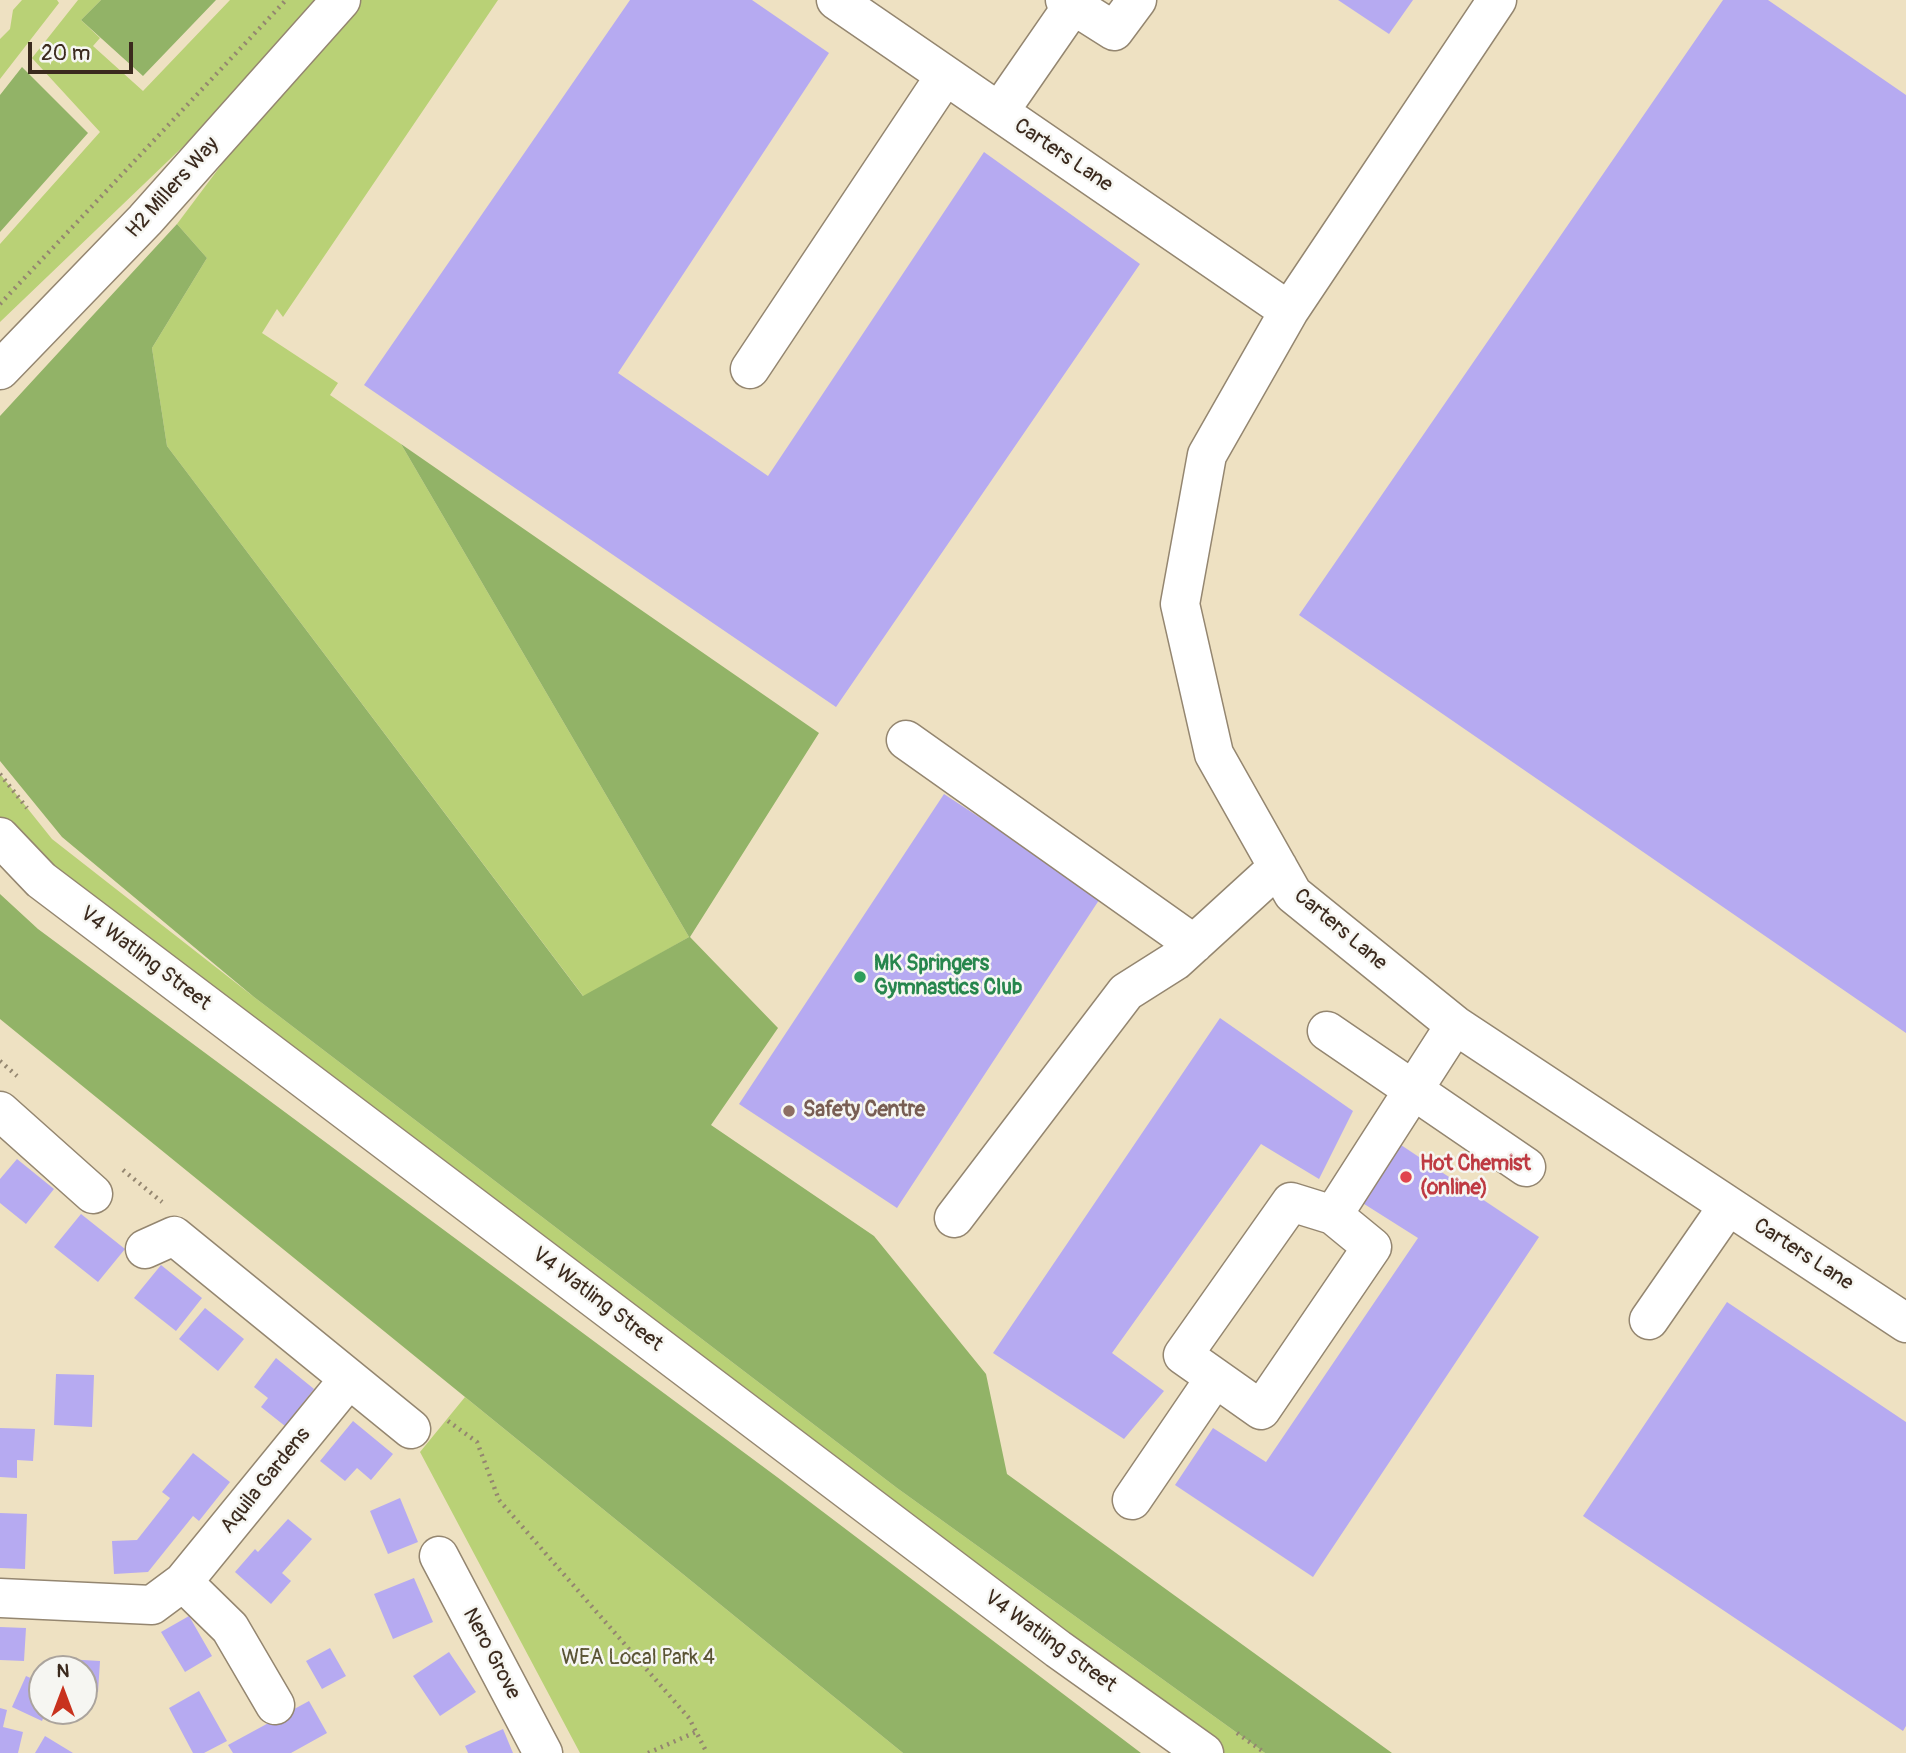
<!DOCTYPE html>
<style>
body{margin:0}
#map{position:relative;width:1906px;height:1753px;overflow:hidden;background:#eee1c2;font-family:Pangolin,sans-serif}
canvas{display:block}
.north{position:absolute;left:28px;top:1655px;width:70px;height:70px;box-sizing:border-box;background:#f6f6f2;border:2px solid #aba49d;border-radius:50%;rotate:0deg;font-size:19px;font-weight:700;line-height:28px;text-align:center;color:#3b2a1e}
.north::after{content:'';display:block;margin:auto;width:24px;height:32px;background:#c8321e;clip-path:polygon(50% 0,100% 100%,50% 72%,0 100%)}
.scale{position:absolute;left:28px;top:42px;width:105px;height:32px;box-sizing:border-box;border:4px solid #3b2a1e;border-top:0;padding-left:9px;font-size:21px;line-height:24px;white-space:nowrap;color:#3b2a1e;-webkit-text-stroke:5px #f6f6f2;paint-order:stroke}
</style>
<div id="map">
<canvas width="1906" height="1753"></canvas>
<div class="north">N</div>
<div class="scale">20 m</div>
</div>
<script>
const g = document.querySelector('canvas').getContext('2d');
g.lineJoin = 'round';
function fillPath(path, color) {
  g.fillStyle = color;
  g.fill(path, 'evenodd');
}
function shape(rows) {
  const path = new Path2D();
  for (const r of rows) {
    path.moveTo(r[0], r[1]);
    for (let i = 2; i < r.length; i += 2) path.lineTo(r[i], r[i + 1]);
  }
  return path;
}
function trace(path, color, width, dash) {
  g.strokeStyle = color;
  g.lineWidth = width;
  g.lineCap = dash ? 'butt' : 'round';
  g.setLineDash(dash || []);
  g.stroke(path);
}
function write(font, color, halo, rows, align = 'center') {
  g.font = font + ' Pangolin,sans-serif';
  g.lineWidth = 5;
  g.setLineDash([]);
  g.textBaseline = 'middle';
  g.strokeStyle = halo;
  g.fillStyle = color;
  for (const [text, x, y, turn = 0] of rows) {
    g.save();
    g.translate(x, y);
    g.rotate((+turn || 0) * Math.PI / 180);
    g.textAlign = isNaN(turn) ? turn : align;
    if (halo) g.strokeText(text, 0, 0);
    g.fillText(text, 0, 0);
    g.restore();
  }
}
fillPath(shape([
 [22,0,57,0,59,3,0,79,0,39,10,29,13,10],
 [78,0,101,0,81,20,100,38,93,46,143,91,230,0,336,0,0,322,0,244,100,132,32,58],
 [345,0,498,0,283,317,277,309,262,333,338,383,330,395,401,444,689,937,584,997,167,446,152,348,207,258,177,224],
 [0,774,52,839,254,997,897,1488,1265,1753,1204,1753,0,837],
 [465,1397,903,1753,580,1753,420,1452]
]), '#b9d176');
fillPath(shape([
 [101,0,216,0,143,76,81,20],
 [22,67,88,133,0,232,0,95],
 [177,224,207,258,152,348,167,446,583,996,689,937,401,444,819,733,690,937,778,1028,711,1125,874,1236,986,1374,1007,1474,1392,1753,1265,1753,897,1488,254,997,62,837,0,761,0,416],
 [0,894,38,929,777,1477,1141,1753,903,1753,0,1019]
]), '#92b367');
fillPath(shape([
 [630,0,752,0,829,53,618,373,768,476,984,152,1140,264,836,707,364,385],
 [1338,0,1413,0,1389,34],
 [1723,0,1768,0,1906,95,1906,1033,1299,615],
 [944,794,1101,897,897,1208,739,1104],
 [1220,1018,1353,1111,1319,1179,1261,1144,1112,1353,1164,1391,1124,1439,993,1353],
 [1401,1145,1539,1237,1313,1577,1175,1485,1213,1428,1266,1462,1418,1238,1361,1202],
 [17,1159,54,1189,26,1224,0,1203,0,1179],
 [81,1214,125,1249,98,1282,54,1247],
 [161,1265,202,1298,176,1331,134,1298],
 [1727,1302,1906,1422,1906,1726,1903,1731,1583,1516],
 [205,1308,244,1339,218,1371,179,1339],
 [276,1358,314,1389,285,1426,261,1407,268,1398,254,1387],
 [56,1374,94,1375,92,1427,54,1425],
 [353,1421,393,1454,371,1480,357,1468,345,1481,320,1461],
 [0,1428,35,1429,33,1461,17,1460,17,1478,0,1477],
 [193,1453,230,1482,199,1521,193,1516,148,1572,114,1574,112,1541,137,1540,170,1498,162,1492],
 [400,1498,418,1542,388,1554,370,1511],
 [0,1513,27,1514,25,1569,0,1568],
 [288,1519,312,1539,282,1573,291,1581,271,1604,235,1572,255,1549,258,1552],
 [414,1578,433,1622,393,1639,374,1594],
 [189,1616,212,1656,185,1672,161,1632],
 [0,1627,26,1628,24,1661,0,1660],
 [330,1648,346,1676,322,1689,306,1661],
 [449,1652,476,1692,440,1716,413,1676],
 [66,1659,100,1661,98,1692,84,1691,84,1669,65,1669],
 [26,1676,42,1683,42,1711,46,1711,42,1721,12,1707],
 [199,1691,227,1741,204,1753,193,1753,169,1708],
 [309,1701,327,1733,291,1753,233,1753,228,1745],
 [0,1708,7,1710,3,1727,23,1732,18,1753,0,1753],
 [503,1729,513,1753,468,1753,465,1746],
 [45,1736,73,1753,35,1753]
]), '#b6aaf1');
const minor = shape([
 [836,0,1289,311],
 [1065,0,1114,31,1137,0],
 [1497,0,1289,311,1207,455,1180,604,1214,754,1293,894,1455,1025,1906,1323],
 [999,112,1073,5],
 [750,369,945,76],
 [0,370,145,220,341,0],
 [906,740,1194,944],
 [0,837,41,880,1058,1649,1204,1753],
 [1327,1031,1526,1167],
 [0,1111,93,1194],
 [1333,1215,1291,1202,1183,1355,1261,1410,1372,1247,1333,1215,1455,1025],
 [954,1218,1126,992,1175,961,1278,867],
 [145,1249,174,1236,411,1429],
 [1649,1320,1728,1206],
 [1132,1500,1215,1378],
 [439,1556,543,1753],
 [183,1582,230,1628,275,1705],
 [0,1598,152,1605,183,1582,348,1380]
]);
trace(minor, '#948670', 41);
trace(shape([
 [0,304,286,0],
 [0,774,27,808],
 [0,1061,17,1076],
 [123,1170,162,1202],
 [448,1421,477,1442,499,1500,689,1718,707,1753],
 [1237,1733,1265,1753],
 [648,1753,696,1732]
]), '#948670', 4.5, [2, 5]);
trace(minor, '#fff', 38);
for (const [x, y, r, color] of [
 [860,977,7,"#2e9e5b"],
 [789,1111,7,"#8d6e63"],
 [1406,1177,7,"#e0444e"]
]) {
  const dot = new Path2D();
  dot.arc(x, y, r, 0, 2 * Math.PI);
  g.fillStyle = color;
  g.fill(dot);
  trace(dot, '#f6f6f2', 2.5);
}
write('21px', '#3b2a1e', '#f6f6f2', [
 ["Carters Lane",1063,156,34],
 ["H2 Millers Way",173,188,-48],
 ["Carters Lane",1340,930,40],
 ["V4 Watling Street",145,959,37],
 ["Carters Lane",1803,1255,33],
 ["V4 Watling Street",597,1300,37],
 ["Aquila Gardens",266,1481,-51],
 ["V4 Watling Street",1050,1642,36],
 ["Nero Grove",491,1654,62]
]);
write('bold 21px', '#27864d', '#f6f6f2', [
 ["MK Springers",874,965],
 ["Gymnastics Club",874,989]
], 'left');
write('bold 21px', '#785e54', '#f6f6f2', [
 ["Safety Centre",803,1111]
], 'left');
write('bold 21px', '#be3a42', '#f6f6f2', [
 ["Hot Chemist",1420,1165],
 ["(online)",1420,1189]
], 'left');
write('21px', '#5a5434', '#f6f6f2', [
 ["WEA Local Park 4",638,1659]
]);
</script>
